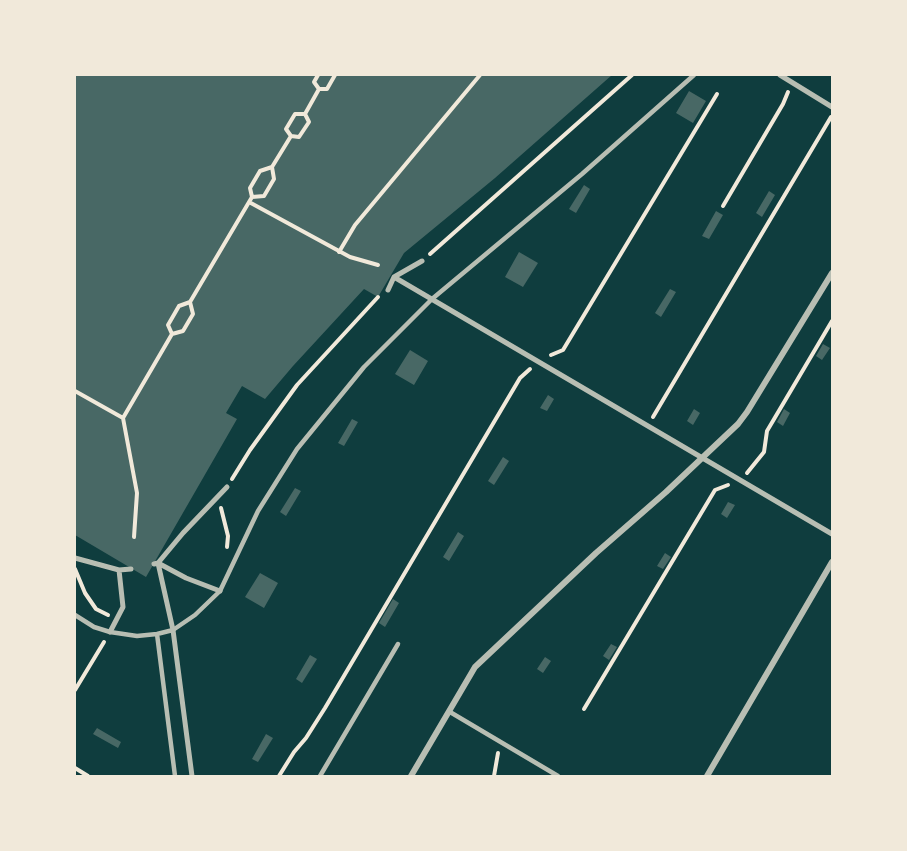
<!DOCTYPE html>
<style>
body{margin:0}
#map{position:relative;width:907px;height:851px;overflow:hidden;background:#0f3d3e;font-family:"Space Grotesk",sans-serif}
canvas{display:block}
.frame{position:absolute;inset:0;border:76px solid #f1e9da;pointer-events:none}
</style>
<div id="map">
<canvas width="907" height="851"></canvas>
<div class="frame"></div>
</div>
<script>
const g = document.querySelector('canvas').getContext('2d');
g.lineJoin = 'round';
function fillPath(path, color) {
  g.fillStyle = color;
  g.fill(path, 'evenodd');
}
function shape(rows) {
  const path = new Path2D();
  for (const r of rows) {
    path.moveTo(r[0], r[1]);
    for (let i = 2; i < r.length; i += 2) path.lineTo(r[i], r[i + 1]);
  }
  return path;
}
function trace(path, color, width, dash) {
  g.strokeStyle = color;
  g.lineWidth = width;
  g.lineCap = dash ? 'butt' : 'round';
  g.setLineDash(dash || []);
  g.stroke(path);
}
fillPath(shape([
 [75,75,612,75,495,178,404,253,378,297,364,289,293,366,265,399,242,386,226,413,237,419,146,577,75,535],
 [689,91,706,101,693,123,676,113],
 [584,185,590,189,576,213,569,209],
 [769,191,775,195,762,217,756,213],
 [716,211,723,215,709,239,702,236],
 [519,252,538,263,523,287,505,277],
 [670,289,676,292,661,317,655,313],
 [823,344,830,348,822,360,816,356],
 [410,350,428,361,414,385,395,374],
 [548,395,554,399,547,411,540,408],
 [694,409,700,413,693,425,687,421],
 [784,409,790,413,783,426,777,422],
 [352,419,358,422,344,446,338,443],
 [503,457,509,461,494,485,488,481],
 [295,488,301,491,286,516,280,512],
 [728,502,735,505,727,518,721,514],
 [458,532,464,536,449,561,443,557],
 [665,553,671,557,663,569,657,566],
 [260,573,278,583,264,608,245,597],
 [393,599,399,603,385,627,379,623],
 [611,644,617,647,609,660,603,656],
 [310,655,317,659,302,683,296,679],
 [545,657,551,661,543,673,537,669],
 [97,728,121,742,118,748,93,734],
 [266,734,273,738,258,762,252,759]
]), '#486865');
trace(shape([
 [318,75,314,82,319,89],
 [291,136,286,129,295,114,305,114],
 [252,197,250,188,260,171,272,167],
 [249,202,350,257,378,265],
 [723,206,783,104,788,92],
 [339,252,355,225,480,75],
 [430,254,632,75],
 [172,334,168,325,179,306,190,302],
 [551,355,563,350,717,94],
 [75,391,123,418,137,493,134,537],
 [653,417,831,117],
 [123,418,172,334,183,331,193,314,190,302,252,197,264,196,274,179,272,167,291,136,299,137,309,122,305,114,319,89,327,89,335,75],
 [747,473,764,452,767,431,832,321],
 [232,479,250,450,297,385,378,297],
 [221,508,228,536,227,547],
 [75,569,85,593,96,609,108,615],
 [75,690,104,642],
 [584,709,715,490,728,485],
 [75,768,88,776],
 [279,776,294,752,306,738,325,708,520,378,530,369],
 [494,776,498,753]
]), '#f1e9da', 4);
trace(shape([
 [75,615,94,627,110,632,137,636,157,634,173,630,195,615,220,591,258,511,297,449,364,367,432,299,582,174,694,75],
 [157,634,175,776],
 [450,712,558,776],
 [320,776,398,644]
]), '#b8beb3', 4.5);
trace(shape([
 [780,75,832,107],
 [394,277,832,534],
 [388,290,394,277,422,261],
 [75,558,119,570,131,569],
 [158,563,173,630,192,776],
 [158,563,186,578,220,591],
 [154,564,158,563,183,533,227,487],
 [110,632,123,607,119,570]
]), '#b8beb3', 5);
trace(shape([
 [411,776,475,667,596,553,666,492,738,424,747,412,832,273],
 [707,776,832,562]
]), '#b8beb3', 6);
</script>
